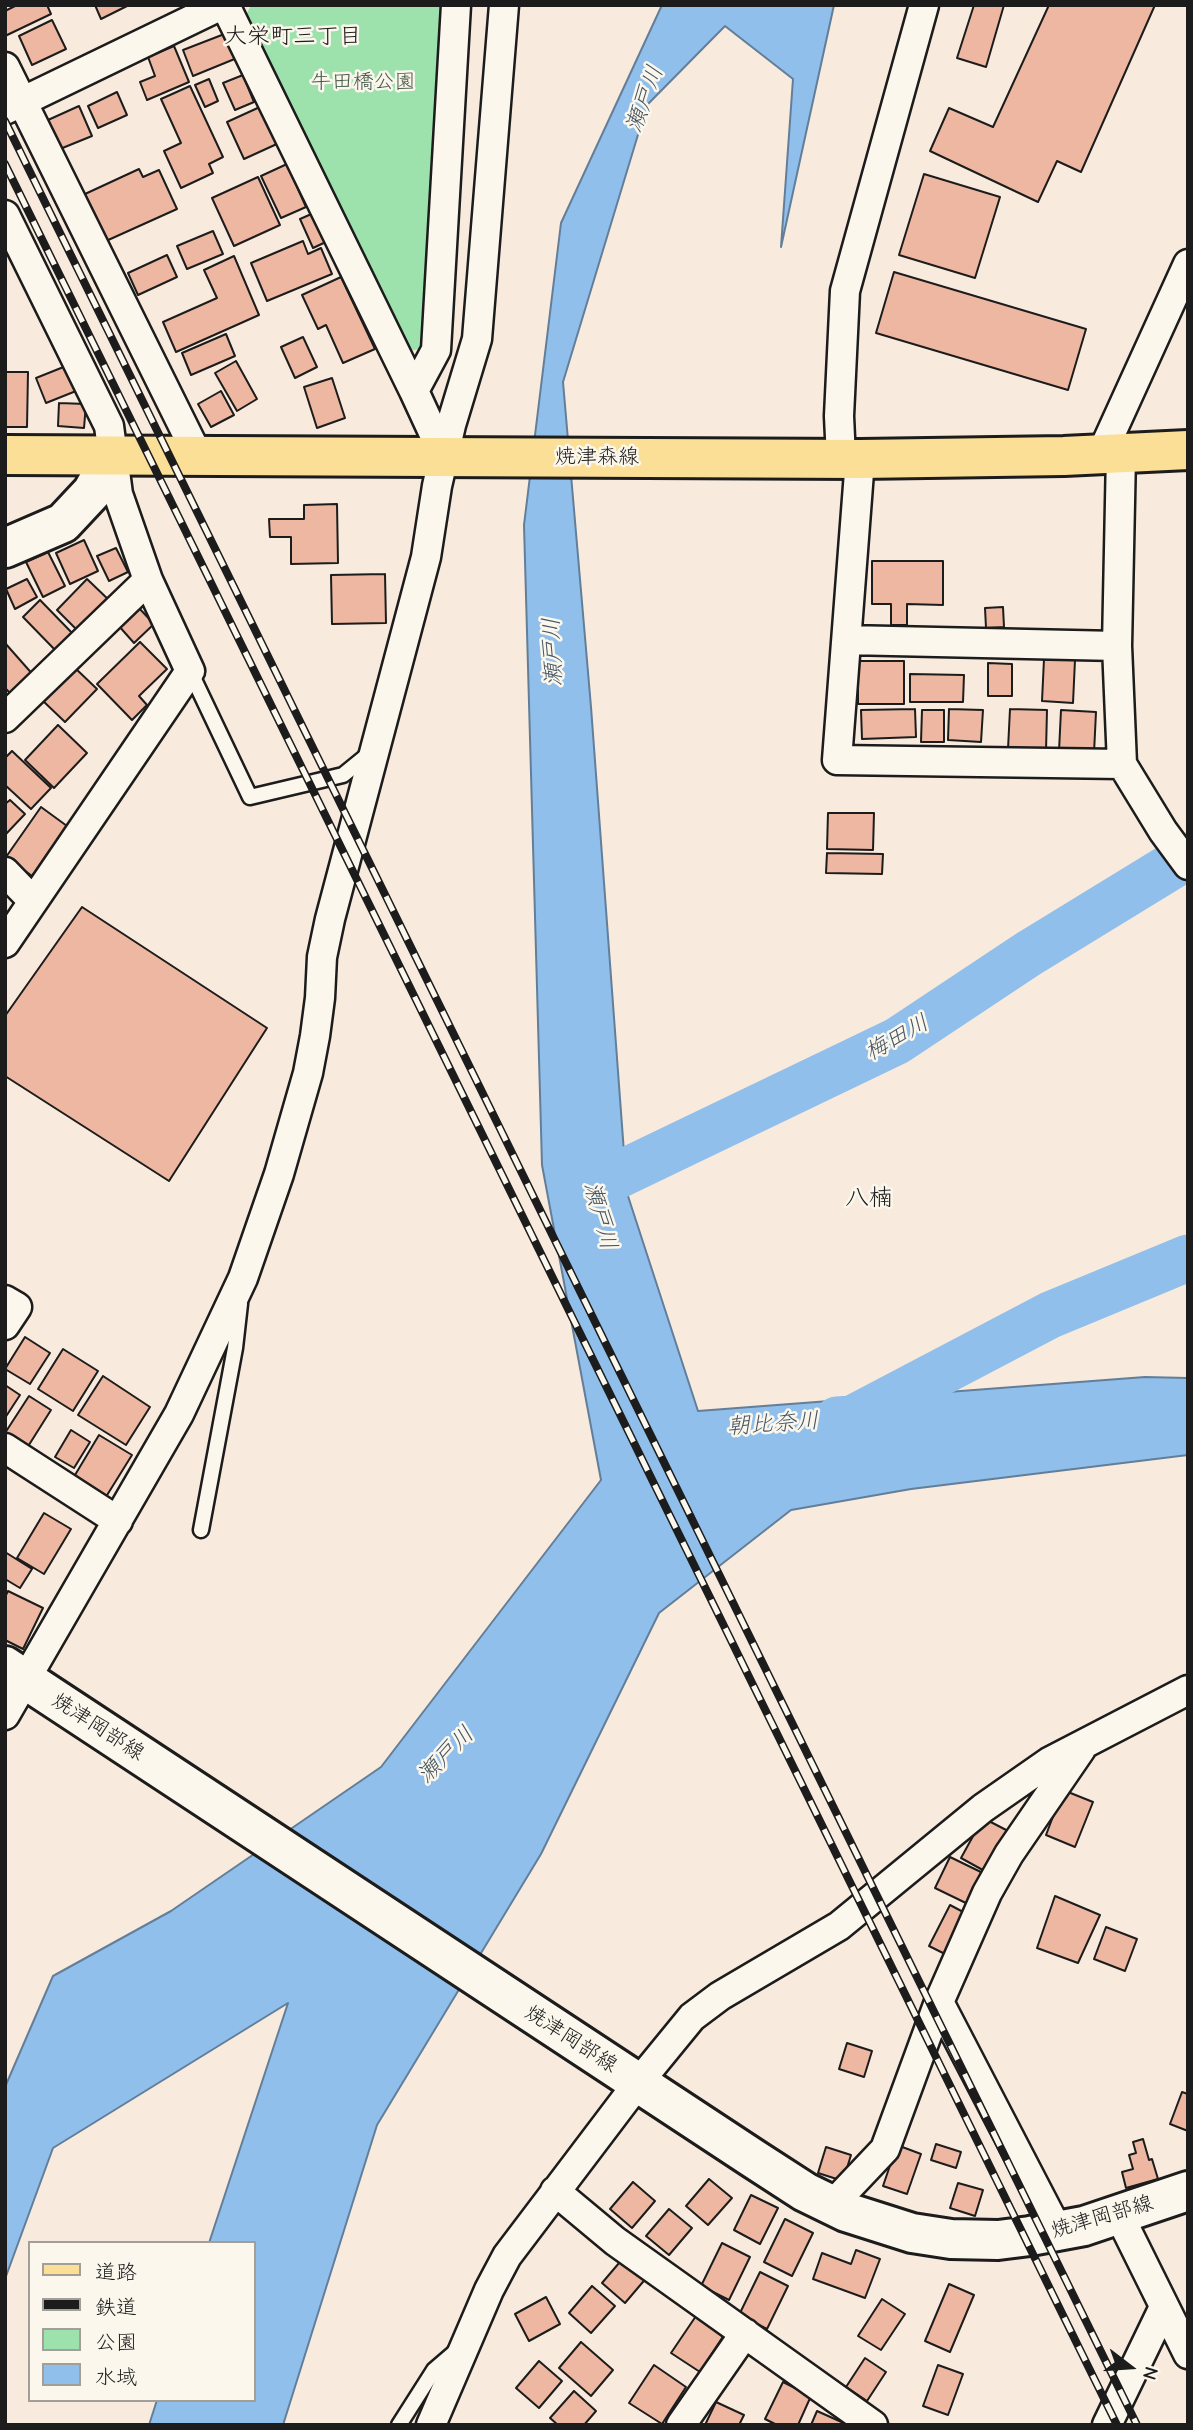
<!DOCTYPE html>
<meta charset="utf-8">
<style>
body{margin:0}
#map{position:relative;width:1193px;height:2430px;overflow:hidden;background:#f8eadd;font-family:"Comic Neue","Klee One",sans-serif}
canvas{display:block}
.frame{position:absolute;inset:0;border:7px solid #1c1c1c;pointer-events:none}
.legend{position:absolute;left:28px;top:2241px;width:228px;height:161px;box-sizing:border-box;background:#fbf7ec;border:2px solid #a29f99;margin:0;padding:9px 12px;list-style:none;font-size:21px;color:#1c1c1c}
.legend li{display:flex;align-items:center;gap:14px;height:35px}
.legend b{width:35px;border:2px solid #a29f99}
.north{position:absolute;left:1095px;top:2332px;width:70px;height:70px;-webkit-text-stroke:5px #fbf7ec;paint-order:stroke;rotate:107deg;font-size:19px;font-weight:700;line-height:28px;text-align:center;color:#1c1c1c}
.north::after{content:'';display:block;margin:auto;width:24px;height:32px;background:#1c1c1c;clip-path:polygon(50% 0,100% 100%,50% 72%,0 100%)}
</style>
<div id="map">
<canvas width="1193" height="2430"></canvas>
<div class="frame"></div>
<ul class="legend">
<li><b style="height:9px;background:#fbdf96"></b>道路</li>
<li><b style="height:9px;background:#1c1c1c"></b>鉄道</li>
<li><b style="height:19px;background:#9de1ad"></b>公園</li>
<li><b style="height:19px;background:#91bfeb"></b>水域</li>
</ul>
<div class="north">N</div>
</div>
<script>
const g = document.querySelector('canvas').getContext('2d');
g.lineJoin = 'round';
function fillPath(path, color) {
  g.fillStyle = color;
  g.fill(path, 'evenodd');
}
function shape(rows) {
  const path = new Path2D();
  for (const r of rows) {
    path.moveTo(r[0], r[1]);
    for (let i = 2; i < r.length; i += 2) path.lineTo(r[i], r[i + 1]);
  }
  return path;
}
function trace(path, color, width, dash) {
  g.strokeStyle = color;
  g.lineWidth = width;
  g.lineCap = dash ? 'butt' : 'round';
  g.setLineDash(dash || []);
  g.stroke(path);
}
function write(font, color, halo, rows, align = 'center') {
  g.font = font + ' "Comic Neue","Klee One",sans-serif';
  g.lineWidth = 5;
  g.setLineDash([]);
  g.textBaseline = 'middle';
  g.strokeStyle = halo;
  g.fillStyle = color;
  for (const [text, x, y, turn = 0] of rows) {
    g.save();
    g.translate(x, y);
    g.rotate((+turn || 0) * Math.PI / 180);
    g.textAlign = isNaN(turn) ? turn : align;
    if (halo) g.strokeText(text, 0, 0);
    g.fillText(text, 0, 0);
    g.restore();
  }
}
fillPath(shape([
 [251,5,444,5,425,348,409,351,246,15]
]), '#9de1ad');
const water = shape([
 [662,5,834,5,781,247,793,79,725,26,647,105,563,382,591,707,627,1193,698,1411,1145,1377,1188,1378,1188,1455,911,1489,791,1510,659,1613,541,1854,377,2125,283,2425,149,2425,157,2400,254,2400,254,2243,209,2243,288,2003,53,2148,5,2279,5,2087,53,1976,171,1911,381,1767,601,1480,542,1165,524,525,561,223,662,5]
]);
fillPath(water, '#91bfeb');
trace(water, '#627e98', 2);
trace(shape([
 [589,1189,897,1041,1028,954,1188,856],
 [837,1420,852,1419,1050,1315,1188,1258]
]), '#91bfeb', 47);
const building = shape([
 [17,5,47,5,51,14,5,36,5,11,17,5],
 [95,5,129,5,101,19,95,5],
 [974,5,1004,5,986,67,957,58,974,5],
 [1049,5,1155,5,1081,172,1057,161,1038,202,930,151,949,108,993,127,1049,5],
 [52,20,66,49,32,65,19,36,52,20],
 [227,33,237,58,193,76,183,50,227,33],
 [174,46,189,82,147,100,140,82,155,76,148,57,174,46],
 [243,75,254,102,235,110,223,83,243,75],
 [209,79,218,101,205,107,195,85,209,79],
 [190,86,223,157,209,164,213,173,181,188,164,151,181,143,161,99,190,86],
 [117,92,127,115,98,128,88,106,117,92],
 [79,106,92,136,60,149,48,120,79,106],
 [262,106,279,143,244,159,227,122,262,106],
 [287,164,306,207,281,218,261,176,287,164],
 [139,169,143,177,159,170,177,209,106,241,85,194,139,169],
 [924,174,1000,197,975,278,899,255,924,174],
 [258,177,280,225,234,246,212,198,258,177],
 [316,212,328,241,313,248,300,219,316,212],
 [213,231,223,254,187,269,177,246,213,231],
 [303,241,308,254,321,248,332,274,267,301,251,263,303,241],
 [167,255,177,277,138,295,128,273,167,255],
 [234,256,259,315,176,352,163,322,217,298,204,270,234,256],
 [894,272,1086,329,1068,390,876,333,894,272],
 [341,277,375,349,343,363,326,325,318,329,302,295,341,277],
 [226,334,235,356,191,375,182,353,226,334],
 [303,337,317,367,295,378,281,347,303,337],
 [236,361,257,399,237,411,215,373,236,361],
 [66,366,76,391,46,403,36,378,66,366],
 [5,372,28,372,27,427,5,427,5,372],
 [332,378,345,418,317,428,304,387,332,378],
 [221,391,234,415,211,427,198,404,221,391],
 [59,403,86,404,84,428,58,426,59,403],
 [337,504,338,563,291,564,291,537,270,537,269,519,304,519,304,505,337,504],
 [84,540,98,571,70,584,56,553,84,540],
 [116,548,128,572,109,581,97,556,116,548],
 [48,552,65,586,43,597,26,562,48,552],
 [872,561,943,561,943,605,907,604,907,625,891,625,891,604,872,604,872,561],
 [385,574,386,623,332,624,331,575,385,574],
 [27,579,37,597,15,609,6,589,27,579],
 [87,579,112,603,81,634,57,610,87,579],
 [40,600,75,636,58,653,23,617,40,600],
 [138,607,154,624,134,643,118,625,138,607],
 [1003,607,1004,627,986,628,985,608,1003,607],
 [140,642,167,669,139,696,147,705,132,720,97,684,140,642],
 [5,643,35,677,13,696,5,688,5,643],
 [1044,659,1075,660,1073,703,1042,701,1044,659],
 [858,661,904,661,904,704,858,704,858,661],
 [988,663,1012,664,1012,696,988,696,988,663],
 [74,667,97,689,65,722,42,700,74,667],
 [910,674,964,675,963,702,910,702,910,674],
 [915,709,916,737,862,739,861,710,915,709],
 [949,709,983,710,981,742,948,740,949,709],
 [1010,709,1047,710,1046,751,1008,749,1010,709],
 [922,710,944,710,944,742,921,742,922,710],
 [1061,710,1096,712,1094,753,1059,751,1061,710],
 [58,725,87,753,54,788,25,760,58,725],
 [12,751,51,788,31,809,5,785,5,758,12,751],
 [10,800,25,814,5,835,5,804,10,800],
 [41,807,67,826,32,876,6,857,41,807],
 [828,813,874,813,873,850,827,849,828,813],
 [827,853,883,854,882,874,826,873,827,853],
 [82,907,267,1028,169,1181,5,1076,5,1016,82,907],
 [25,1337,50,1353,30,1384,5,1369,25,1337],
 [63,1349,98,1371,73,1411,38,1389,63,1349],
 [103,1376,150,1407,126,1445,78,1415,103,1376],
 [5,1385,20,1395,5,1418,5,1385],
 [29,1396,51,1410,27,1448,5,1433,29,1396],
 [71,1430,90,1442,74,1468,55,1457,71,1430],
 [99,1435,132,1455,104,1500,72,1480,99,1435],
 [44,1513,71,1529,44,1574,17,1558,44,1513],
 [5,1552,32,1569,20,1588,5,1579,5,1552],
 [8,1591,43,1608,23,1649,5,1640,5,1597,8,1591],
 [1063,1790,1093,1802,1075,1847,1046,1835,1063,1790],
 [983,1818,1012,1833,990,1874,961,1858,983,1818],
 [950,1857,985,1874,970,1905,935,1888,950,1857],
 [1055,1896,1100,1915,1078,1963,1037,1948,1055,1896],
 [950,1905,967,1914,947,1955,929,1946,950,1905],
 [1106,1927,1137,1939,1125,1971,1094,1959,1106,1927],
 [847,2043,872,2051,864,2077,839,2069,847,2043],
 [1182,2092,1188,2094,1188,2131,1170,2124,1182,2092],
 [1143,2139,1149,2160,1152,2159,1158,2179,1126,2188,1122,2172,1133,2169,1129,2155,1136,2153,1133,2142,1143,2139],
 [936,2144,961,2152,956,2168,931,2160,936,2144],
 [897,2145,921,2154,907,2194,883,2186,897,2145],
 [826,2147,851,2155,843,2181,818,2173,826,2147],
 [709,2179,732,2198,708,2225,686,2206,709,2179],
 [633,2182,655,2201,632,2228,610,2209,633,2182],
 [958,2183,983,2190,975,2216,950,2208,958,2183],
 [751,2195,778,2208,760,2244,734,2230,751,2195],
 [669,2209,692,2228,669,2255,646,2236,669,2209],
 [785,2219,813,2233,792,2276,764,2262,785,2219],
 [722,2243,750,2257,729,2300,701,2286,722,2243],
 [856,2250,880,2259,865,2298,813,2279,822,2253,851,2264,856,2250],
 [625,2256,648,2276,625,2303,602,2283,625,2256],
 [760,2272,788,2286,767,2329,739,2315,760,2272],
 [949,2284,974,2295,950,2352,925,2341,949,2284],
 [592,2286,615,2306,591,2333,569,2313,592,2286],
 [546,2297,560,2324,529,2341,515,2314,546,2297],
 [882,2299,905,2314,881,2350,858,2336,882,2299],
 [696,2316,724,2335,700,2372,671,2353,696,2316],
 [581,2342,613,2370,591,2396,559,2368,581,2342],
 [865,2358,886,2372,867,2401,846,2387,865,2358],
 [539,2361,562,2381,539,2408,516,2388,539,2361],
 [654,2365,686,2387,662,2424,629,2403,654,2365],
 [938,2365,963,2374,948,2415,923,2406,938,2365],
 [783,2382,811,2396,798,2425,777,2425,765,2419,783,2382],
 [574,2391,596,2411,584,2425,558,2425,550,2418,574,2391],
 [716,2402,744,2415,739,2425,705,2425,716,2402],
 [817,2411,846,2424,845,2425,811,2425,817,2411]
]);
fillPath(building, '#edb7a1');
trace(building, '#1c1c1c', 2);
const lane = shape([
 [190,671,250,797,343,775,370,753],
 [201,1530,235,1348,240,1304],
 [399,2425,434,2370,455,2352]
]);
const street = shape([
 [225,5,414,391,444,456],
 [5,67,197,454],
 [5,110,222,5],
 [5,215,109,426,118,494,148,580,190,671,5,943],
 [414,391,436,350,456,5],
 [1121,454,1117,646,1122,764,1163,831,1188,865],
 [1101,455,1188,264],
 [841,459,839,416,845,291,924,5],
 [860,459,837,760,1122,764],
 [847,640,1117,646],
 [5,718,148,580],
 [5,872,33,901],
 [5,1300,17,1307,5,1325],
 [5,1448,118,1521],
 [5,1715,179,1414,243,1278,279,1174,308,1073,315,1036,320,998,322,957,330,919,426,557,437,486,451,425,477,339,504,5],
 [939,2002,987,1893,1009,1854,1081,1749],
 [555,2191,615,2241,873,2425],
 [832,2205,885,2149,939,2002,1058,2231],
 [1119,2215,1188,2354],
 [431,2425,489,2290,507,2256,638,2083,692,2017,720,1996,839,1926,983,1808,1049,1762,1188,1690],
 [681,2425,745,2333],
 [1107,2425,1164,2307]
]);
const secondary = shape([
 [5,548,63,523,92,492,113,455],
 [5,1666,754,2159,805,2192,846,2212,912,2233,951,2239,998,2240,1030,2236,1084,2226,1188,2191]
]);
const primary = shape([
 [5,455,860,459,1064,456,1188,450]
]);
trace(lane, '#1c1c1c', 19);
trace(street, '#1c1c1c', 33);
trace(secondary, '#1c1c1c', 44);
trace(primary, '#1c1c1c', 44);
trace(lane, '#fbf7ec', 14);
trace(street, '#fbf7ec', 28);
trace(secondary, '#fbf7ec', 38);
trace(primary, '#fbdf96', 38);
const rail = shape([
 [5,121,1137,2425],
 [5,164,1117,2425]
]);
trace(rail, '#1c1c1c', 8);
trace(rail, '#fbf7ec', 5, [16]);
write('21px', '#435748', '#fbf7ec', [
 ["牛田橋公園",363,82]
]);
write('21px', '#1c1c1c', '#fbf7ec', [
 ["焼津森線",597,457],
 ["焼津岡部線",98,1727,33],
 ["焼津岡部線",571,2039,33],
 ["焼津岡部線",1102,2217,-16]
]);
write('23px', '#1c1c1c', '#fbf7ec', [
 ["大栄町三丁目",293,36]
]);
write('italic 23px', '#455564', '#fbf7ec', [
 ["瀬戸川",645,99,-70],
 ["瀬戸川",553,652,-92],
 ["梅田川",897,1038,-29],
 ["瀬戸川",600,1216,75],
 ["朝比奈川",773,1424,-4],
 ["瀬戸川",446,1755,-45]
]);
write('24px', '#1c1c1c', '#fbf7ec', [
 ["八楠",869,1198]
]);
</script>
